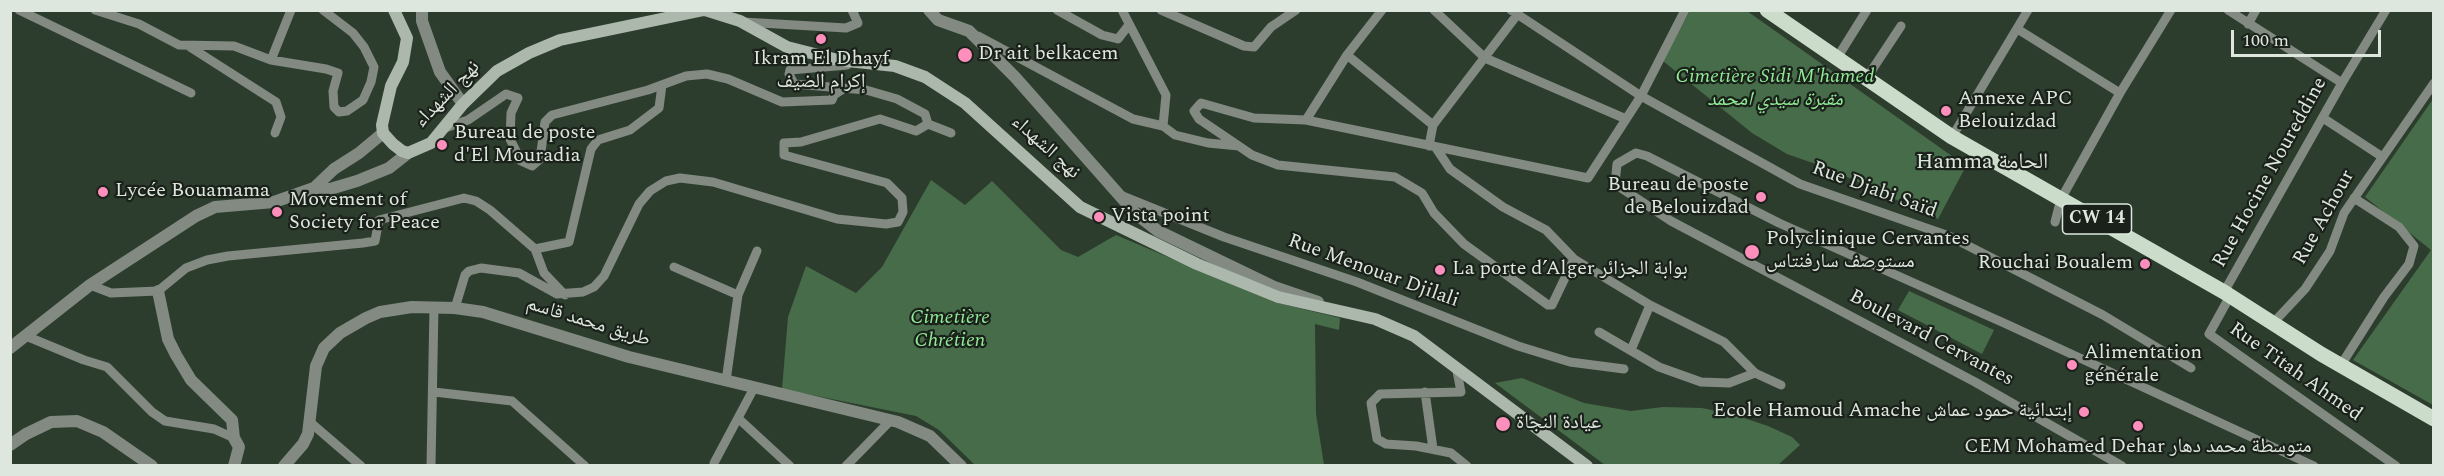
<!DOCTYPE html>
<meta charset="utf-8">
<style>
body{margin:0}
#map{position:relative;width:2444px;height:476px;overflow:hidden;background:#2d3d2d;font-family:Spectral,serif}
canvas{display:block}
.frame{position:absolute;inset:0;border:12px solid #dde7dd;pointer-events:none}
.scale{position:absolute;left:2231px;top:30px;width:150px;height:27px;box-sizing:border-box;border:3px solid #dde7dd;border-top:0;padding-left:8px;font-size:18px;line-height:21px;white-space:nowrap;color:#dde7dd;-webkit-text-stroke:4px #1a211a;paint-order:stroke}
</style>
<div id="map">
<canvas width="2444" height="476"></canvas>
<div class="frame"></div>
<div class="scale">100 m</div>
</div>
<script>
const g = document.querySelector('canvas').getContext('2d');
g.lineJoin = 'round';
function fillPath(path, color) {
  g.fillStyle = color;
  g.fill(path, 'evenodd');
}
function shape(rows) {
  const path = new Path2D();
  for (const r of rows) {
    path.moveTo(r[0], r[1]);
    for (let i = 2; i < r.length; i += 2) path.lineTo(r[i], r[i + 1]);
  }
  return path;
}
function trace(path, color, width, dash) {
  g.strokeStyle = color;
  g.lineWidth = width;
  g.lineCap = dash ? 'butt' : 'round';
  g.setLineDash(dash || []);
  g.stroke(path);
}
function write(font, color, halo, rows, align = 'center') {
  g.font = font + ' Spectral,"Noto Naskh Arabic",serif';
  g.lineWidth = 4.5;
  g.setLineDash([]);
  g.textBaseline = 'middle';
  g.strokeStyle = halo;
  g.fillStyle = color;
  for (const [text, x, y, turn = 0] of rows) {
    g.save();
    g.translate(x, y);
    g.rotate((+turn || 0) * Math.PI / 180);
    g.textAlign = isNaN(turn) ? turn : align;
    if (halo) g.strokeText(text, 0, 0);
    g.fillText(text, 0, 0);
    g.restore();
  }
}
fillPath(shape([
 [1690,11,1747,11,1966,166,1938,219,1830,169,1787,154,1752,133,1663,61],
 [2433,99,2433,405,2353,360,2431,250,2365,197],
 [931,180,965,205,992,181,1061,250,1078,257,1116,235,1274,302,1340,318,1339,330,1315,324,1316,414,1324,465,975,465,939,430,916,416,782,389,788,317,806,266,856,293,882,267],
 [1909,291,1994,330,1982,354,1898,310],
 [1522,378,1584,403,1631,411,1663,407,1702,408,1735,415,1768,426,1792,437,1800,445,1778,465,1605,465,1495,383]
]), '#476c49');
trace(shape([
 [19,10,191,93],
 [95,10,139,24,179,45,234,46,271,60,326,69,338,73,333,91,334,107,339,112,347,111,363,100,371,82,374,67,364,47,353,33,323,10],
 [1057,10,1102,35,1118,39,1128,26],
 [1161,10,1244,46,1254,47,1271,27,1296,10],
 [1434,10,1485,58,1626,119],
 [1511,10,1641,96,1800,184,1949,236,2103,315,2191,368],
 [2228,10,2342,83],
 [743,22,846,28,858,23,852,10],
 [2248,24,2256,10],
 [2019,30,2120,93],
 [978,36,1133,119,1163,126,1166,95,1122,10],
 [190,47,276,102,281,117,275,133],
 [1347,55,1433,125],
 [1837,58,1867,10],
 [271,60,291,10],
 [1866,79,1901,26],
 [2323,118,2381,156],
 [1306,120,1347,55,1382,10],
 [928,124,951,133],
 [1163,126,1175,135,1208,143,1239,146],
 [445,128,468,120,506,94,518,98,511,113,510,139,521,161,532,166,540,159,545,122,552,115,648,90,686,76,707,74,728,79,782,102,832,100,834,95,843,89],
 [1952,137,2028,10],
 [1429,146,1433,125,1517,15],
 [1436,148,1450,169,1503,207,1546,230,1574,259,1552,305,1548,305,1464,244,1434,213,1422,193,1395,177,1278,165,1252,155,1199,119,1194,111,1201,103,1254,118,1306,120,1588,178,1641,96,1685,10],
 [1120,195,1224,237,1357,282,1518,346,1570,362,1624,369],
 [2055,222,2061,199,2120,93,2171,10],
 [535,249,569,242,591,149,598,140,630,130,659,108,662,85],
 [1574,259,1650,305,1724,342,1755,373,1781,385],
 [674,267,738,295],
 [90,285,111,293,158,291,186,268,207,260,228,256,363,243,375,241,379,220,464,198,476,201,490,210,535,249,544,273,565,295],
 [2224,292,2342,83,2386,10],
 [2230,296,2209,334,2396,466],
 [455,308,465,275,469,271,481,268,519,273,557,294,583,292,594,287,604,276,639,204,650,191,666,181,680,178,713,182,837,219,886,224,898,222,903,212,902,198,887,183,784,155,784,143,801,142,880,119,916,131,928,124,925,114,897,99,866,90,794,84,789,74,790,70,847,65],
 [2274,322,2305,289,2330,251,2344,213,2434,83],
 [1599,332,1659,367,1701,382,1729,383,1755,373],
 [26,336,84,360,107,367,152,412,165,421,214,429,234,438],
 [1631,350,1650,305],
 [2341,365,2384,297,2409,264,2414,246,2399,227,2354,198],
 [1456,366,1461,392,1380,394,1371,403,1377,439,1386,444,1416,446,1451,453,1467,466],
 [726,381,738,295,757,251],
 [434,392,512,401,585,466],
 [1425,392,1433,449],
 [739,419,790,466],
 [311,423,361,466],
 [714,463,754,388],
 [431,466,434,307],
 [846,466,891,420],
 [2122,466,1975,382,1671,221,1615,184,1617,164,1636,153,1647,156,1779,223,2004,323,2314,466]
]), '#828a82', 9);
trace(shape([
 [422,10,422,21,440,72,463,104],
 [929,10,938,20,969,31,1015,77,1136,214,1158,231,1274,287,1318,302],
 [314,188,334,169,359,153,383,133],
 [158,291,168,339,176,355,191,380,232,420,234,438,239,447,234,466],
 [10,348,90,285,196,216,215,207,274,202,314,188,330,189,357,181,389,168,408,153],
 [10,445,26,434,51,422,77,421,103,432,152,466],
 [284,466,303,444,308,434,316,366,324,348,340,333,366,318,380,312,412,307,455,308,483,312,629,357,898,422,930,436,961,466]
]), '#828a82', 12);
trace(shape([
 [394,10,407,38,403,62,391,86,382,125,383,133,393,144,402,151,408,153,431,143,463,104,497,71,529,53,560,40,704,10],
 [705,10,740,21,787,47,838,60,895,66,925,77,965,103,1080,207,1197,264,1278,297,1375,319,1414,336,1587,466]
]), '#abb8ab', 12);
trace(shape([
 [1767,10,1952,137,2224,292,2321,354,2434,419]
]), '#cbdccb', 15);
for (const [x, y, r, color] of [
 [821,39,6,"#fe8ebb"],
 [965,55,8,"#fe8ebb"],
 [1946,111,6,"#fe8ebb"],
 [442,145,6,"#fe8ebb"],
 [103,192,6,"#fe8ebb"],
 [1761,197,6,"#fe8ebb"],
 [277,212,6,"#fe8ebb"],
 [1099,217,6,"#fe8ebb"],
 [1752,252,8,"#fe8ebb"],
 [2145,264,6,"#fe8ebb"],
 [1440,270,6,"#fe8ebb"],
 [2072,365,6,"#fe8ebb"],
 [2084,412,6,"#fe8ebb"],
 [1503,424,8,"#fe8ebb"],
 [2138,426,6,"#fe8ebb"]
]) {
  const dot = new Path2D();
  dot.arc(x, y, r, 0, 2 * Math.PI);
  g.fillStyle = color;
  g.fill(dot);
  trace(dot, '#1a211a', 2);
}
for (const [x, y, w] of [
 [2097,219,69]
]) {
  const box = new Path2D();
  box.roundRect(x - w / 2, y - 15, w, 30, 4.5);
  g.fillStyle = '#1a211a';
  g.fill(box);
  trace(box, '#dde7dd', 1.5);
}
write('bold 18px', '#dde7dd', null, [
 ["CW 14",2097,219]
]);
write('20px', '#dde7dd', '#1a211a', [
 ["Dr ait belkacem",978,55],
 ["Ikram El Dhayf",821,60,"center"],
 ["إكرام الضيف",821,83,"center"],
 ["Annexe APC",1958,100],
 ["Belouizdad",1958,123],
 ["Bureau de poste",454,134],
 ["d'El Mouradia",454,157],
 ["Bureau de poste",1749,186,"right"],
 ["de Belouizdad",1749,209,"right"],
 ["Lycée Bouamama",115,192],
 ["Movement of",289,201],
 ["Society for Peace",289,224],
 ["Vista point",1111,217],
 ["Polyclinique Cervantes",1766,240],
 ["مستوصف سارفنتاس",1766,263],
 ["Rouchai Boualem",2133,264,"right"],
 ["La porte d’Alger بوابة الجزائر",1452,270],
 ["Alimentation",2084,354],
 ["générale",2084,377],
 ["Ecole Hamoud Amache إبتدائية حمود عماش",2072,412,"right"],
 ["عيادة النجاة",1516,424],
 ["CEM Mohamed Dehar متوسطة محمد دهار",2138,448,"center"]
], 'left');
write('italic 20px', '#91ea96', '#1a211a', [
 ["Cimetière Sidi M'hamed",1775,78],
 ["مقبرة سيدي امحمد",1775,101],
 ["Cimetière",950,319],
 ["Chrétien",950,342]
]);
write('20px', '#dde7dd', '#1a211a', [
 ["نهج الشهداء",448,95,-46],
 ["نهج الشهداء",1045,148,42],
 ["Rue Hocine Noureddine",2271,173,-61],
 ["Rue Djabi Saïd",1874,191,20],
 ["Rue Achour",2325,218,-61],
 ["Rue Menouar Djilali",1373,272,20],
 ["طريق محمد قاسم",588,323,17],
 ["Boulevard Cervantes",1931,339,28],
 ["Rue Titah Ahmed",2295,373,35]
]);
write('22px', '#dde7dd', '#1a211a', [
 ["Hamma الحامة",1982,164]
]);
</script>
